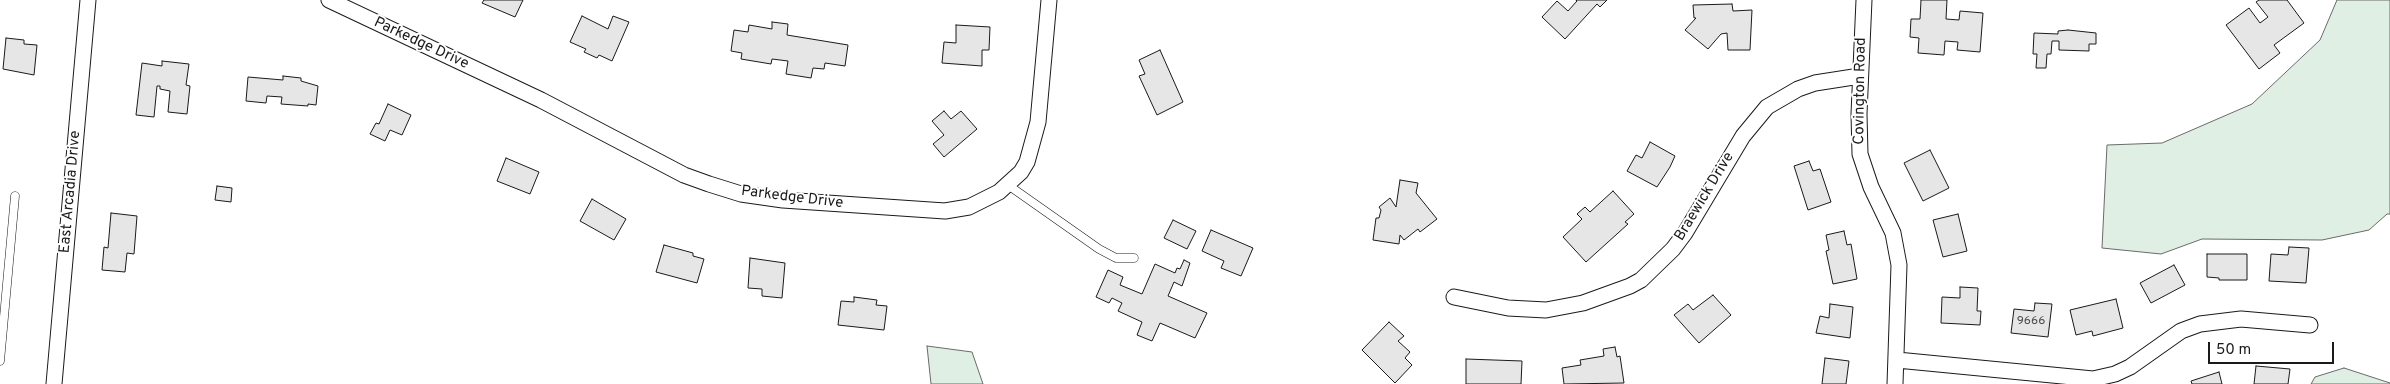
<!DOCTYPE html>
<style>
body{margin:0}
#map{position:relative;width:2390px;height:384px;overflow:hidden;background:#fff;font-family:Overpass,sans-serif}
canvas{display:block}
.scale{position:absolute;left:2208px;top:342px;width:126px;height:22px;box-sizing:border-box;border:2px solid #1a1a1a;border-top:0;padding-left:6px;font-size:15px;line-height:18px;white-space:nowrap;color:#1a1a1a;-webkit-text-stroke:4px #fff;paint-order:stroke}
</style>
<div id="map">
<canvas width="2390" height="384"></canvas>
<div class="scale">50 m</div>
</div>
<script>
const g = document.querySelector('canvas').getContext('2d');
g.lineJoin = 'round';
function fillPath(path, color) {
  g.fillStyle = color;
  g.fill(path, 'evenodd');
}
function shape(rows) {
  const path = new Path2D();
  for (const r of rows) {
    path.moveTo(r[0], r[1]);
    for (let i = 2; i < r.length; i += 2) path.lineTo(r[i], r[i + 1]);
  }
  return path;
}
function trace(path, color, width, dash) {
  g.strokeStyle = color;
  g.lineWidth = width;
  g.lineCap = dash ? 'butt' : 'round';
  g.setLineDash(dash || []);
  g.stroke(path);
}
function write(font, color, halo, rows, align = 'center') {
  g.font = font + ' Overpass,sans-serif';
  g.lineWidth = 4;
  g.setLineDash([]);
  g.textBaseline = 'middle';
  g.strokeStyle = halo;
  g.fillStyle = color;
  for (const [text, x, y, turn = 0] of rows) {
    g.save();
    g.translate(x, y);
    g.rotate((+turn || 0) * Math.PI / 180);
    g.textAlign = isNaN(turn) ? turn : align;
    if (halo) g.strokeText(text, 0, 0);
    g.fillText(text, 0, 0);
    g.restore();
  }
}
const green = shape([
 [2337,0,2390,0,2390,214,2387,214,2369,230,2322,240,2202,239,2161,254,2102,248,2107,145,2162,143,2252,104,2320,40,2337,0],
 [927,346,972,352,983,384,931,384,927,346],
 [2344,368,2390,383,2390,384,2311,384,2315,377,2344,368]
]);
fillPath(green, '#e0efe3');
trace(green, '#6a6a6a', 1);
const building = shape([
 [484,0,523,0,515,17,482,3,484,0],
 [1576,0,1607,0,1600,7,1597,4,1565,39,1542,17,1557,1,1568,11,1577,1,1576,0],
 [1921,0,1947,0,1946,19,1959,20,1960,11,1983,13,1980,52,1957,50,1958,42,1945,41,1944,55,1918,53,1919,38,1910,37,1911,19,1920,19,1921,0],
 [2259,0,2287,0,2304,23,2274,45,2280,53,2259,69,2226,25,2249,8,2260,23,2268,17,2256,2,2259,0],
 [1732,4,1733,11,1752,10,1750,50,1728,50,1727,33,1721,34,1708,49,1685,30,1696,18,1694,18,1693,5,1732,4],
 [582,16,608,29,613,16,629,22,612,61,599,55,597,58,584,52,586,49,570,42,582,16],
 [772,22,788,24,787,35,848,45,845,66,825,63,824,69,813,68,811,78,786,74,788,61,772,59,771,64,741,59,742,53,731,51,734,30,748,32,749,25,772,29,772,22],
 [956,25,990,27,989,50,982,50,982,66,942,63,944,42,956,43,956,25],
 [2068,30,2096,33,2096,44,2089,44,2089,51,2059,50,2059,41,2052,41,2051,54,2047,54,2046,68,2036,68,2037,54,2033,54,2034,33,2058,34,2058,31,2068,30],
 [6,38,24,40,24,44,37,45,34,75,3,69,6,38],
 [1160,50,1183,102,1157,115,1139,76,1145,74,1139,60,1160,50],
 [162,61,189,64,186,85,190,86,187,114,168,112,170,91,160,89,160,86,157,86,154,117,136,115,142,63,162,66,162,61],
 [283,76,301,78,301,81,318,86,316,105,308,104,308,106,281,104,282,97,267,96,266,103,246,101,248,77,283,80,283,76],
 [388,104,411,115,402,135,390,130,385,141,370,134,376,123,379,124,388,104],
 [944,111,951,119,961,111,977,129,944,157,933,144,944,135,932,121,944,111],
 [1650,142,1675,156,1670,167,1657,187,1627,171,1636,155,1642,158,1650,142],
 [1930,150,1949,188,1923,201,1904,163,1930,150],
 [506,158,539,172,530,194,497,181,506,158],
 [1809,161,1813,171,1820,169,1831,202,1808,210,1794,166,1809,161],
 [1400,180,1418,183,1416,193,1437,219,1420,232,1418,229,1404,240,1400,235,1399,244,1373,240,1376,218,1379,218,1381,210,1379,207,1390,198,1396,207,1400,180],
 [217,186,232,188,231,202,215,200,217,186],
 [1613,191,1634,214,1625,222,1628,224,1586,262,1563,237,1582,219,1577,214,1585,207,1590,212,1613,191],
 [592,199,626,219,614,240,580,221,592,199],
 [111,213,137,216,134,254,127,253,125,272,102,270,104,247,108,248,111,213],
 [1958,214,1967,251,1943,257,1933,220,1958,214],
 [1173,220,1196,231,1187,249,1164,238,1173,220],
 [1211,230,1253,248,1241,276,1221,268,1224,261,1202,251,1211,230],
 [1844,231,1847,245,1851,244,1857,279,1833,284,1826,251,1829,250,1826,235,1844,231],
 [664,245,693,253,693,256,704,259,697,283,656,272,664,245],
 [2289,247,2309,248,2306,283,2269,281,2271,254,2288,255,2289,247],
 [2207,254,2247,254,2247,280,2219,280,2219,278,2207,277,2207,254],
 [750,258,785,263,782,298,762,296,762,289,748,288,750,258],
 [1184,260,1190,263,1182,286,1174,282,1168,296,1207,313,1195,338,1160,323,1152,341,1137,335,1142,322,1118,311,1122,303,1112,298,1109,303,1096,297,1108,270,1123,277,1120,285,1142,294,1155,264,1175,273,1177,268,1180,269,1184,260],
 [2174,265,2185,285,2151,303,2140,283,2174,265],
 [1960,287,1978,288,1977,311,1981,311,1980,325,1941,323,1942,297,1960,298,1960,287],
 [1713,295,1731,315,1699,343,1674,315,1688,304,1693,310,1713,295],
 [854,297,877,300,876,305,887,306,884,330,838,325,841,301,854,302,854,297],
 [2116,299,2123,328,2093,336,2092,331,2076,335,2070,310,2116,299],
 [2035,303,2052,304,2048,337,2011,333,2014,309,2034,311,2035,303],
 [1830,304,1853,307,1850,338,1816,333,1820,316,1829,318,1830,304],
 [1389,322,1404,336,1398,341,1410,352,1405,358,1412,365,1395,383,1362,350,1389,322],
 [1615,347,1617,357,1620,356,1624,383,1564,384,1562,368,1581,365,1580,360,1604,356,1603,349,1615,347],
 [1825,358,1849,361,1846,384,1822,384,1825,358],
 [1466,359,1522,361,1521,384,1466,384,1466,359],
 [2256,366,2290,369,2288,384,2254,384,2256,366],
 [2219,372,2222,384,2192,384,2191,381,2219,372]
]);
fillPath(building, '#e6e6e6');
trace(building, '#1a1a1a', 1);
const service = shape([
 [1008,185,1099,249,1116,258,1134,258],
 [0,361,15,196]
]);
const minor = shape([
 [329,0,541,100,684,175,709,184,741,194,783,200,945,211,969,207,999,192,1021,172,1027,162,1038,122,1049,0],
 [1864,0,1859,114,1860,154,1871,187,1893,233,1899,265,1895,384],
 [1454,297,1508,308,1546,310,1583,303,1630,286,1641,280,1673,249,1685,233,1743,136,1767,107,1798,89,1815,83,1860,76],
 [1897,360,2093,379,2115,374,2130,367,2181,331,2200,324,2241,319,2310,325],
 [54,384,88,0]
]);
trace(service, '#1a1a1a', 9);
trace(minor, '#1a1a1a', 17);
trace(service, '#fff', 8);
trace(minor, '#fff', 15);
write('12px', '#4d4d4d', null, [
 ["9666",2031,322]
]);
write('15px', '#1a1a1a', '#fff', [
 ["Parkedge Drive",421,44,25],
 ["Covington Road",1861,91,-89],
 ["East Arcadia Drive",71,192,-85],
 ["Braewick Drive",1705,197,-59],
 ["Parkedge Drive",792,198,7]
]);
</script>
